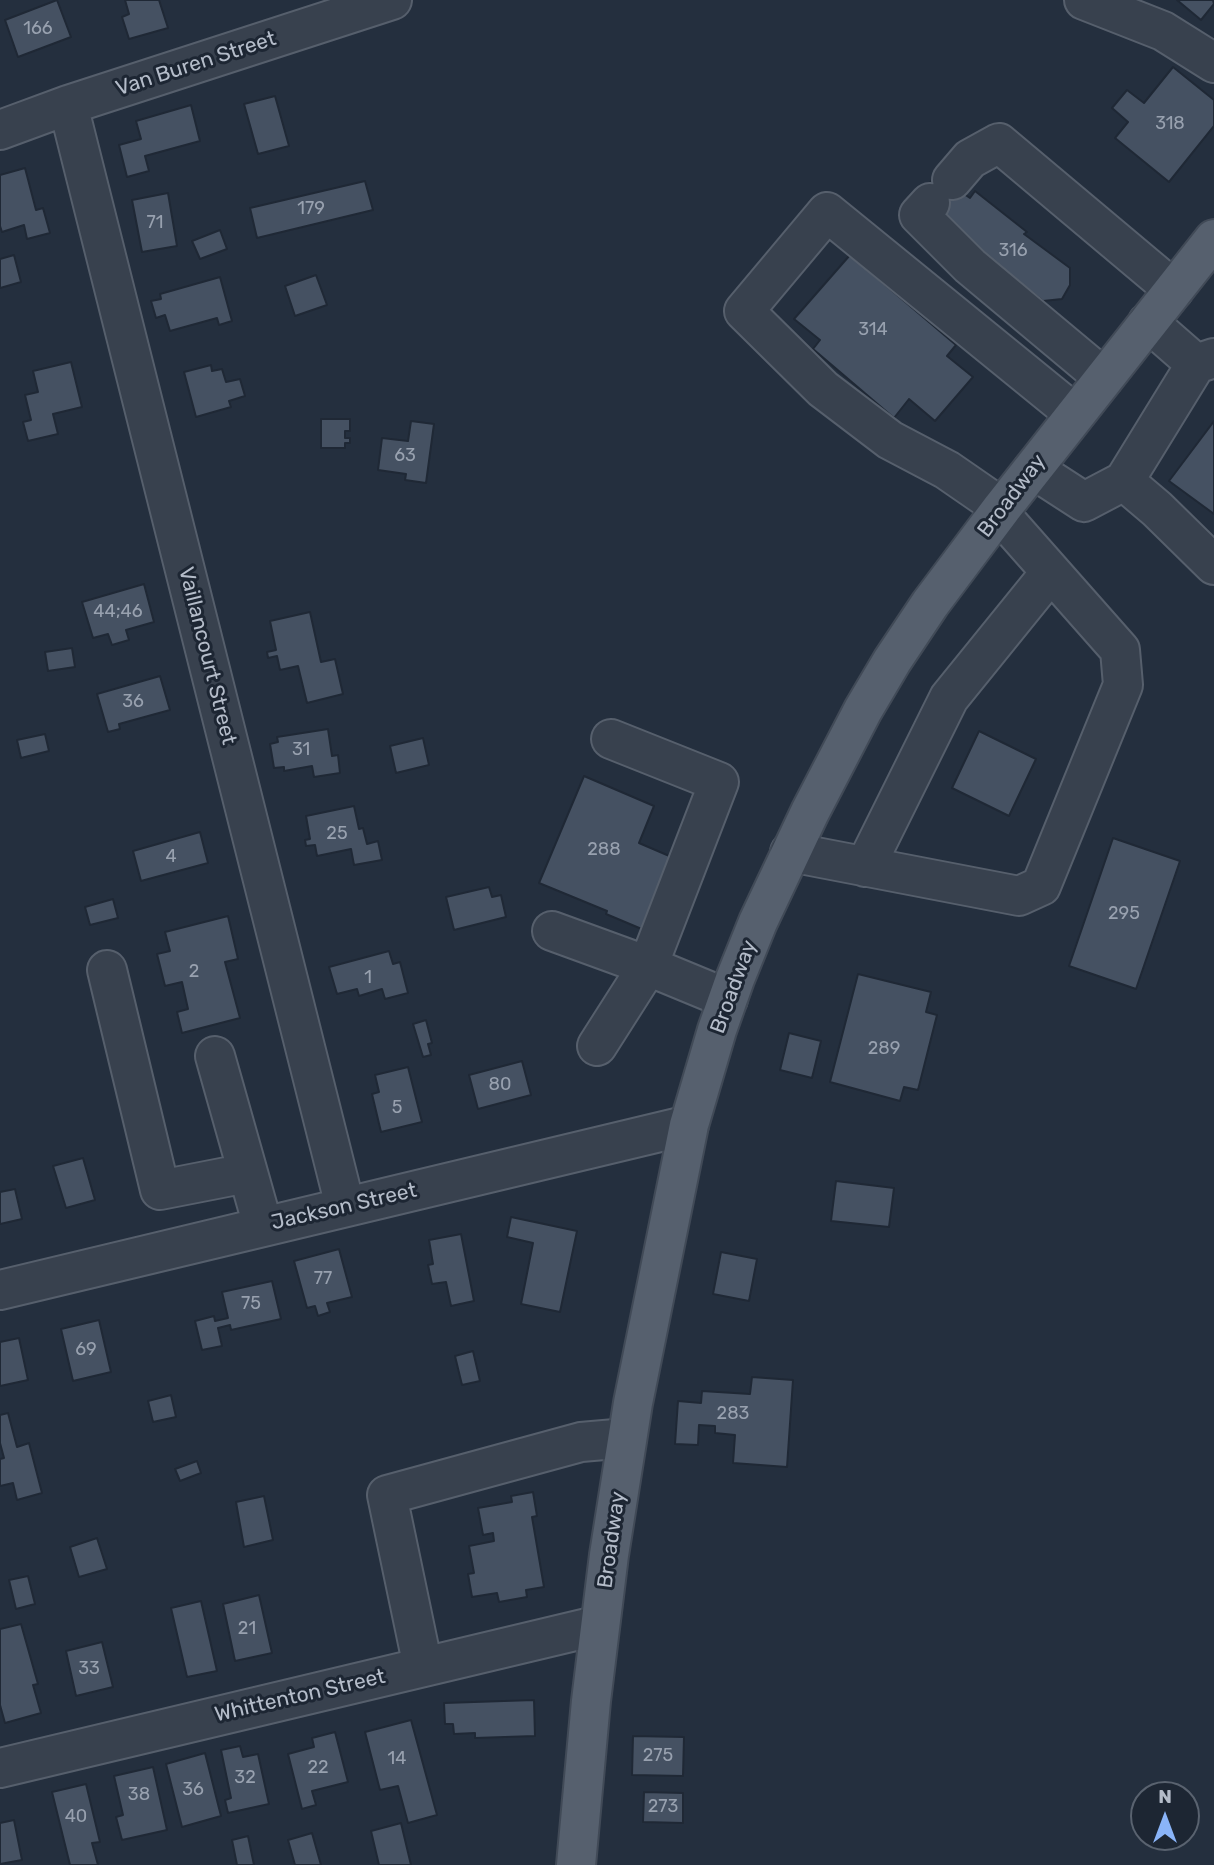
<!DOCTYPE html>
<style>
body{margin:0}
#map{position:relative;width:1214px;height:1865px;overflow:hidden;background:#242f3e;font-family:Rubik,sans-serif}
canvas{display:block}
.north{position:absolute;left:1130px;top:1781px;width:70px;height:70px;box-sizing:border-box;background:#1d2633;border:2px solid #59626f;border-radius:50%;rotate:0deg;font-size:19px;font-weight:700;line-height:28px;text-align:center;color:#b4bcc9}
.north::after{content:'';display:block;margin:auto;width:24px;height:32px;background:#8ab4f8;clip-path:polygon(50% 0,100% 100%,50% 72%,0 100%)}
</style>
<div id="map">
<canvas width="1214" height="1865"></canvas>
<div class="north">N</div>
</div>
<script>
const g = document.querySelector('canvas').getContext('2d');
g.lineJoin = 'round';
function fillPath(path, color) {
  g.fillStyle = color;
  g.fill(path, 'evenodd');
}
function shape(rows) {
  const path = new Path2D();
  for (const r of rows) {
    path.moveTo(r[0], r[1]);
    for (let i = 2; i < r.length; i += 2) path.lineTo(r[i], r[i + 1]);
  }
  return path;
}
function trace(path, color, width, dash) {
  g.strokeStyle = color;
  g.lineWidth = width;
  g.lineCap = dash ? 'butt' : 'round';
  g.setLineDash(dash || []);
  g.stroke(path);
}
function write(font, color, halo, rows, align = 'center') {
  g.font = font + ' Rubik,sans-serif';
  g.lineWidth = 6;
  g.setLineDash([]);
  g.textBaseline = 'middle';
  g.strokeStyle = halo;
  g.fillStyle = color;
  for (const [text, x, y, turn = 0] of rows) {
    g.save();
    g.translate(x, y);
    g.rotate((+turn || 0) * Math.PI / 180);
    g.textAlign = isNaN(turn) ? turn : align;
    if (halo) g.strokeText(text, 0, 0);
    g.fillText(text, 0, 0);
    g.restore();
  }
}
const building = shape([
 [57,0,71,37,18,57,5,20,57,0],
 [125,0,159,0,168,28,129,39,122,17,129,14,125,0],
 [1177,0,1213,0,1214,4,1201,20,1177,0],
 [1173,67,1214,100,1214,126,1169,182,1115,138,1128,122,1112,108,1127,90,1144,103,1173,67],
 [275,96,289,146,258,154,244,104,275,96],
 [191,105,200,141,145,156,149,171,127,177,119,145,141,139,136,121,191,105],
 [25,168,36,210,43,208,50,233,27,239,24,225,2,232,0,226,0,175,25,168],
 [940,170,961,192,970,198,975,191,1027,232,1024,234,1070,268,1070,285,1062,299,1043,301,947,225,920,195,940,170],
 [365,181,373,210,257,238,250,208,365,181],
 [168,193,177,246,142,252,132,200,168,193],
 [220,230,227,249,200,259,192,241,220,230],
 [14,255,21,282,0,288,0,259,14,255],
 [850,255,956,345,947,356,973,377,935,421,909,399,894,418,813,349,820,340,794,319,850,255],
 [316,275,327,305,295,316,285,286,316,275],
 [220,277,232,321,219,325,217,318,170,331,165,315,156,318,151,301,161,299,160,294,220,277],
 [71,362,82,407,53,414,58,434,28,441,23,422,31,420,25,395,38,392,33,371,71,362],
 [211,365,212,371,222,369,226,382,240,379,245,396,229,401,231,407,196,417,184,372,211,365],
 [321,419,350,419,350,431,345,431,345,438,350,438,350,443,345,443,345,448,321,448,321,419],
 [411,421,434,424,426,483,405,480,406,474,378,470,382,438,408,441,411,421],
 [1214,421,1214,514,1169,481,1214,421],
 [144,584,154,622,126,630,129,640,112,645,108,634,93,638,82,602,144,584],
 [310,612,321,662,335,659,343,694,307,703,298,666,280,670,277,656,268,658,267,652,276,650,270,621,310,612],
 [72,648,75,667,48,671,45,652,72,648],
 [160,676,170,710,119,724,120,729,108,732,97,694,160,676],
 [328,729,332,756,338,755,340,773,314,777,312,766,284,771,284,767,274,768,270,744,278,742,277,737,328,729],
 [979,731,1036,759,1009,816,952,788,979,731],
 [45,734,49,751,21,758,17,740,45,734],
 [423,738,429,765,396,773,390,746,423,738],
 [584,776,654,806,639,843,674,858,644,930,606,914,607,911,539,883,584,776],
 [354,806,359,829,363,828,367,844,378,841,382,860,354,865,351,849,317,856,315,845,306,846,305,840,310,839,306,816,354,806],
 [200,832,208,863,141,881,133,851,200,832],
 [1113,838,1180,861,1136,989,1069,966,1113,838],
 [489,887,492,897,501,895,506,917,454,930,446,897,489,887],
 [113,899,118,918,90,925,85,907,113,899],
 [228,916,238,959,225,962,240,1018,182,1033,177,1012,188,1009,182,982,165,986,157,954,170,951,165,932,228,916],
 [389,951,393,964,400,962,408,993,385,999,382,989,359,996,357,989,337,994,329,967,389,951],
 [858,974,931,992,926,1012,937,1015,918,1090,904,1087,900,1101,830,1082,858,974],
 [426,1020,432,1043,428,1044,431,1055,423,1057,413,1024,426,1020],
 [789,1033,821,1041,812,1078,780,1070,789,1033],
 [522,1061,531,1095,478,1109,469,1075,522,1061],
 [408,1067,422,1122,381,1132,372,1094,379,1092,375,1075,408,1067],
 [83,1158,95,1200,66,1208,53,1166,83,1158],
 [836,1181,894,1188,889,1227,831,1221,836,1181],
 [15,1189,22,1219,0,1224,0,1192,15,1189],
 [511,1217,577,1231,560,1312,521,1304,533,1243,507,1237,511,1217],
 [461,1234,474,1301,451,1306,446,1282,432,1284,428,1265,433,1264,429,1240,461,1234],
 [339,1249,352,1297,327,1303,330,1312,318,1316,315,1306,307,1308,294,1261,339,1249],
 [721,1252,757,1259,749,1301,713,1294,721,1252],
 [272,1281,281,1319,231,1330,230,1325,218,1328,222,1346,202,1350,195,1321,214,1316,215,1321,228,1318,222,1292,272,1281],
 [99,1320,111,1372,73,1381,61,1329,99,1320],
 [19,1338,28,1380,0,1386,0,1342,19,1338],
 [473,1351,480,1381,462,1385,455,1356,473,1351],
 [752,1377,793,1380,787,1467,733,1463,735,1435,715,1433,715,1426,699,1425,698,1445,675,1444,678,1401,701,1403,702,1391,750,1394,752,1377],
 [171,1395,176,1417,153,1422,148,1401,171,1395],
 [8,1413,17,1447,29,1443,42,1493,17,1500,13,1483,0,1486,0,1459,4,1458,0,1443,0,1415,8,1413],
 [197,1461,201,1473,180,1481,175,1469,197,1461],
 [533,1492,537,1516,532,1517,544,1587,526,1590,527,1597,499,1602,497,1593,472,1597,468,1574,474,1573,469,1546,494,1541,493,1533,483,1535,478,1508,512,1502,511,1496,533,1492],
 [264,1496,273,1540,244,1547,236,1502,264,1496],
 [97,1538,107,1569,79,1577,70,1547,97,1538],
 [28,1576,35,1604,16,1609,9,1580,28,1576],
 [259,1595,272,1653,235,1661,223,1604,259,1595],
 [201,1601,217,1671,187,1677,171,1608,201,1601],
 [21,1624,38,1684,33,1685,41,1713,5,1723,0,1705,0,1629,21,1624],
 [102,1642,113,1687,76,1696,66,1651,102,1642],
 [534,1700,535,1736,475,1738,475,1733,454,1734,453,1724,445,1724,444,1703,534,1700],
 [411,1720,437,1815,408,1823,398,1786,380,1790,365,1732,411,1720],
 [335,1732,348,1782,312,1791,316,1805,302,1809,288,1754,314,1747,312,1738,335,1732],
 [633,1736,684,1737,683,1776,632,1775,633,1736],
 [240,1746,243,1757,258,1754,269,1804,228,1813,225,1800,231,1798,221,1750,240,1746],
 [205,1753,221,1816,182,1827,166,1764,205,1753],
 [153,1767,167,1830,122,1840,116,1817,123,1815,114,1776,153,1767],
 [86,1784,100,1842,92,1843,98,1865,70,1865,52,1792,86,1784],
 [644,1792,683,1793,683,1823,643,1822,644,1792],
 [14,1820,22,1860,0,1864,0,1823,14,1820],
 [401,1823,411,1865,379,1865,371,1831,401,1823],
 [312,1833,321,1865,295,1865,288,1840,312,1833],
 [248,1836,254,1865,237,1865,232,1840,248,1836]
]);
fillPath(building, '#455162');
trace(building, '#1f2835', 2);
const minor = shape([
 [1084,0,1163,31,1214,63],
 [68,105,345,1206],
 [0,130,68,105,392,0],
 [952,180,970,159,999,143,1174,290],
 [930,203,919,215,970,266,1104,378],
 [1148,322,1196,364,1214,358],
 [1033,469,1084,502,1124,481,1196,364],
 [1124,481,1157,509,1214,565],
 [1002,508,947,470,890,440,823,389,744,311,827,212,1075,414],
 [611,739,719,782,648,966,728,999],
 [790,852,1019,896,1041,886,1123,685,1120,650,999,513],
 [865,867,949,698,1051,572],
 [552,931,648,966,597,1046],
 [107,970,160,1190,247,1173],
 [215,1056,263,1226],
 [0,1290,689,1125],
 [423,1667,387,1495,581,1442,627,1438],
 [0,1768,600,1625]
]);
const major = shape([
 [576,1865,591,1701,609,1555,633,1403,689,1125,717,1030,735,979,758,922,810,812,863,710,892,661,930,604,1002,508,1214,239]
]);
trace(minor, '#565f6c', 42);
trace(major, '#414a57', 42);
trace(minor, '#38414e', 38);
trace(major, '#56606e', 38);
write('18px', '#98a1af', null, [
 ["166",38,29],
 ["318",1170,124],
 ["179",311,209],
 ["71",155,223],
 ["316",1013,251],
 ["314",873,330],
 ["63",405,456],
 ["44;46",118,612],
 ["36",133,702],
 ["31",301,750],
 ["25",337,834],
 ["288",604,850],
 ["4",171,857],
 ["295",1124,914],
 ["2",194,972],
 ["1",368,978],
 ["289",884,1049],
 ["80",500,1085],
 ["5",397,1108],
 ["77",323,1279],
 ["75",251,1304],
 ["69",86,1350],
 ["283",733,1414],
 ["21",247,1629],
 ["33",89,1669],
 ["275",658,1756],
 ["14",397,1759],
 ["22",318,1768],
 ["32",245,1778],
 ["36",193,1790],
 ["38",139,1795],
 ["273",663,1807],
 ["40",76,1817]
]);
write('21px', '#b4bcc9', '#1d2633', [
 ["Van Buren Street",196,64,-18],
 ["Broadway",1012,496,-53],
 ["Vaillancourt Street",207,656,76],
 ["Broadway",734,987,-70],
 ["Jackson Street",344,1207,-13],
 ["Broadway",612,1540,-82],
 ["Whittenton Street",300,1696,-13]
]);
</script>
